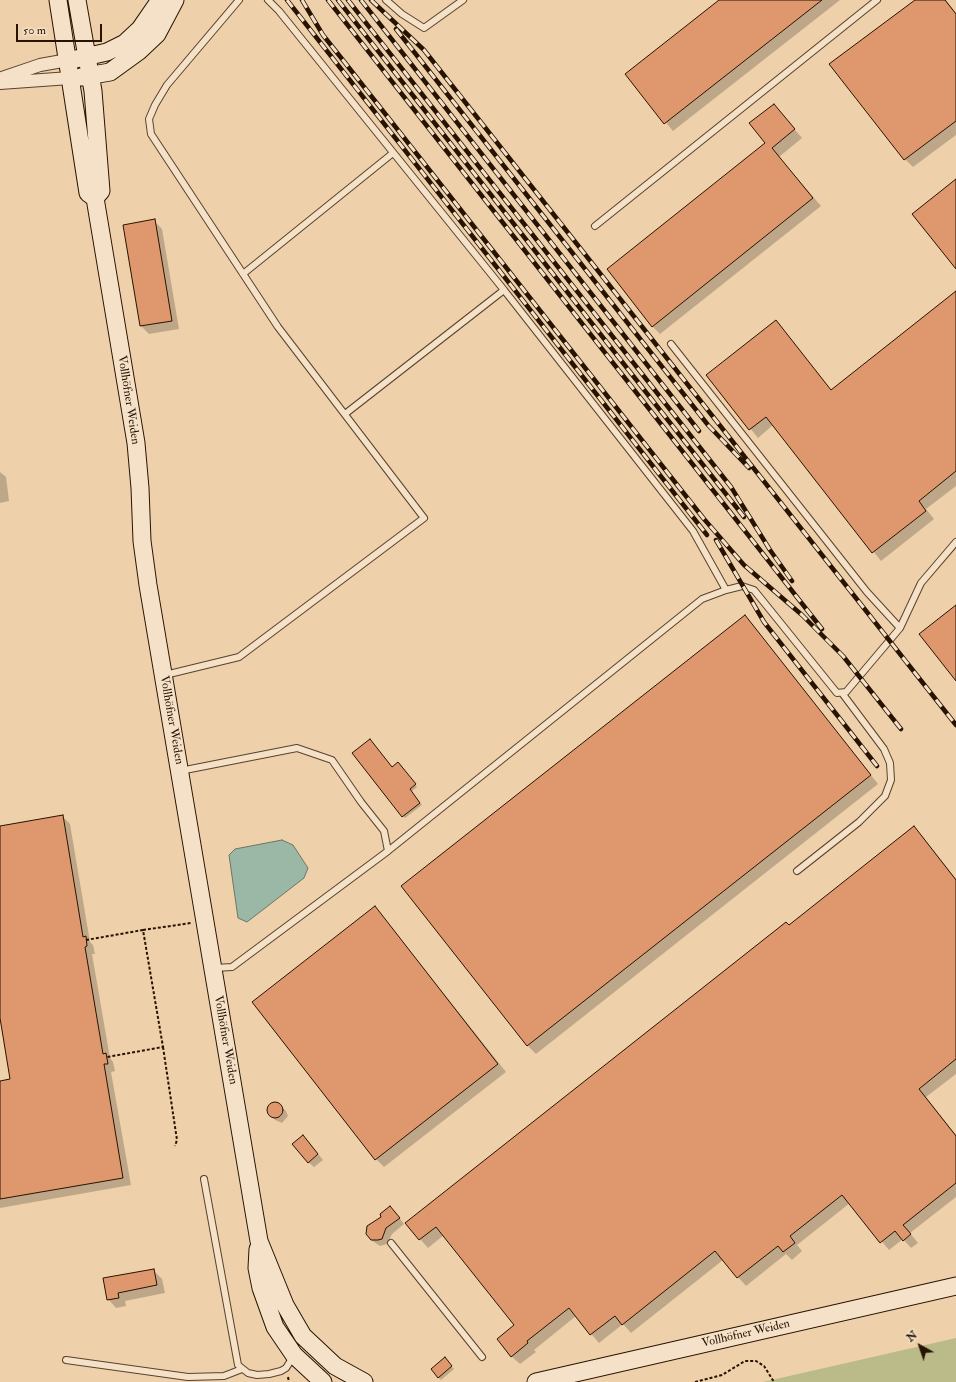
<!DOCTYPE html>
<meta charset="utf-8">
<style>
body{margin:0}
#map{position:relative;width:956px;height:1382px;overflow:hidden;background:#eed1aa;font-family:"IM FELL Double Pica",serif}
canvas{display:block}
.north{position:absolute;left:900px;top:1326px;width:40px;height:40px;-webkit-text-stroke:3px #f4e1c8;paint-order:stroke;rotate:320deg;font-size:11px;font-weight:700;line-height:16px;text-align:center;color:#271300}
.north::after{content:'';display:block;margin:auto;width:14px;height:18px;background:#271300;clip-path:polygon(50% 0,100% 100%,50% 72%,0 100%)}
.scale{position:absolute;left:16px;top:24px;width:86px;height:18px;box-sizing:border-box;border:2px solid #271300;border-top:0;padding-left:5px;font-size:12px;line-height:14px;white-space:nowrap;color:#271300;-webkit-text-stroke:3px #f4e1c8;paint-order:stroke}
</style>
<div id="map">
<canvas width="956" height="1382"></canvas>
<div class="north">N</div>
<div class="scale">50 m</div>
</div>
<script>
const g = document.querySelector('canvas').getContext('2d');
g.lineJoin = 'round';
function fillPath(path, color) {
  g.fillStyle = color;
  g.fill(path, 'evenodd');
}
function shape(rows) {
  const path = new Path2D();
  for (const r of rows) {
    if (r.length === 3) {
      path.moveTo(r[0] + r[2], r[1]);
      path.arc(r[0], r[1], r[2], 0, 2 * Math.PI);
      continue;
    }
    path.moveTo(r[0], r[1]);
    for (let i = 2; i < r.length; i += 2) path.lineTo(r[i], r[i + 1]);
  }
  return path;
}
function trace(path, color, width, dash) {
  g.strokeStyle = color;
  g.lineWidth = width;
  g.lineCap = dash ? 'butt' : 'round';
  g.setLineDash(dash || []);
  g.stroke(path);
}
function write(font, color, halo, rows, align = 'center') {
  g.font = font + ' "IM FELL Double Pica",serif';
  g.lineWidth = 3;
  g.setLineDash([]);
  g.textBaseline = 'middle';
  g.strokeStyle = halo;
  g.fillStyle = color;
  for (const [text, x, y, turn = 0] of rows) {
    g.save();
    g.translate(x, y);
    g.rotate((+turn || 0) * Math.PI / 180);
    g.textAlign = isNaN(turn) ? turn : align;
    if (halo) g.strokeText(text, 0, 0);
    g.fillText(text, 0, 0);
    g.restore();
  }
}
fillPath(shape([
 [956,1338,956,1382,763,1382]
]), '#babb88');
const water = shape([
 [282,840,293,845,308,868,304,878,247,922,238,918,229,855,235,849,282,840]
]);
fillPath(water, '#9ab8a5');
trace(water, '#6c7663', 1);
fillPath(shape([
 [721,0,840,0,673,131,626,74],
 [917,0,946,0,956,13,956,135,913,167,905,159],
 [774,105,802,138,779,157,821,206,660,334,652,326,766,143],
 [154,221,162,229,179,329,149,334,141,326],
 [956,293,956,486,926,509,934,519,881,561,773,425,758,438,707,375,776,321,832,391],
 [0,472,6,477,9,501,0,503],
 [745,617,878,784,536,1054,528,1046],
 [401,765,417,787,411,792,422,805,405,818,403,816,392,768],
 [62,816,70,824,90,942,93,945,95,954,92,954,110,1058,113,1062,115,1071,111,1072,131,1185,0,1208,0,1082,12,1080,0,1012,0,827],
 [922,836,956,879,956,1074,926,1097,956,1135,956,1197,910,1233,918,1243,911,1248,903,1239,889,1250,850,1203,797,1245,802,1251,792,1260,786,1254,746,1286,723,1260,631,1333,623,1324,599,1343,576,1316,534,1350,536,1352,520,1364,511,1356,515,1325,444,1235,428,1248,406,1223,789,926],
 [375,907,506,1072,384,1167,376,1159],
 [277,1103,286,1111,288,1116,282,1123,275,1120,268,1111,270,1105],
 [308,1141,323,1160,314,1167,308,1162],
 [395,1212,404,1224,392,1234,387,1244,380,1246,374,1242,368,1237,366,1230,370,1224],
 [154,1271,162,1279,165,1293,125,1301,126,1306,116,1308,108,1299],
 [447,1361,454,1369,441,1380,438,1377]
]), '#0003');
const building = shape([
 [719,0,822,0,664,124,625,74,719,0],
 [915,0,945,0,956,14,956,121,904,160,829,64,915,0],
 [774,104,795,129,772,148,813,198,652,327,607,269,765,143,749,123,774,104],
 [956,179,956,269,912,214,956,179],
 [155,219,172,321,140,326,123,225,155,219],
 [956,291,956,471,919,501,926,511,872,553,766,417,749,430,706,375,776,320,831,390,956,291],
 [956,605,956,681,919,634,956,605],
 [745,615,871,775,527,1046,401,886,745,615],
 [370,739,392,767,398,762,416,784,410,789,420,803,402,817,352,753,370,739],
 [63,815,83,937,86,936,87,946,85,947,103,1054,106,1053,108,1064,104,1064,123,1178,0,1199,0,1081,10,1079,0,1018,0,826,63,815],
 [914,826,956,880,956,1059,919,1089,956,1136,956,1183,903,1225,911,1234,903,1241,895,1231,880,1243,842,1195,790,1236,795,1243,783,1252,778,1246,737,1278,715,1251,622,1325,615,1316,590,1335,569,1308,527,1341,528,1343,511,1357,497,1339,514,1325,436,1227,419,1240,405,1223,786,922,789,925,914,826],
 [375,906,498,1064,375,1160,252,1002,375,906],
 [275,1110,8],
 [303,1135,318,1154,308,1163,292,1144,303,1135],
 [390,1206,400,1218,386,1228,382,1239,378,1240,371,1240,366,1234,367,1226,381,1217,380,1214,390,1206],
 [154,1269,157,1285,118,1293,119,1298,107,1300,103,1278,154,1269],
 [445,1357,452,1366,438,1378,431,1369,445,1357]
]);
fillPath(building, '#df986e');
trace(building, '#271300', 1);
const lane = shape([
 [268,0,279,11,504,290],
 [386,0,402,14,424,28,463,0],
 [595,226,877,0],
 [243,274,393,153],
 [671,344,867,592,900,628],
 [345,414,504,290,693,531,726,590],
 [165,675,239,657,424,518,278,327,151,134,149,119,155,105,167,85,239,0],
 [180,771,297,748,332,760,361,802,384,831,388,851,232,967,215,968],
 [388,851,702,599,726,590,742,586,754,590,837,693,846,692,900,628,921,583,956,542],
 [797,871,859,822,885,796,891,780,890,763,884,749,842,693],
 [204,1179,238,1365,248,1373,257,1375,269,1374,281,1371,286,1368,293,1357],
 [391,1243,482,1357],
 [66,1360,188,1377,224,1376,242,1369]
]);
const street = shape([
 [2,78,40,65,68,60],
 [0,83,70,78]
]);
const secondary = shape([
 [58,0,88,193,95,198,136,443,140,488,142,541,148,585,259,1241,285,1305,303,1336,335,1366,364,1382],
 [77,0,93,91,101,191,95,198],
 [76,59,107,52,125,43,140,29,160,0],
 [81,77,110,72,139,51,157,34,175,0],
 [258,1249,257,1268,261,1288,275,1327,294,1355,323,1382],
 [536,1382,956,1286]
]);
trace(lane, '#59422a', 8);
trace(street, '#59422a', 14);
trace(secondary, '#271300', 19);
trace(shape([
 [143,930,191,923],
 [86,940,143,930,163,1047,107,1057],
 [163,1047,177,1140,175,1146],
 [288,1377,289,1382],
 [695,1382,722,1375,745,1361,756,1361,764,1366,774,1382]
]), '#271300', 2, [3, 2]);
trace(lane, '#f4e1c8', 6);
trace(street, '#f4e1c8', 12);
trace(secondary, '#f4e1c8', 17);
const rail = shape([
 [287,0,707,535],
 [302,0,323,35,346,64,704,519,744,565,802,615,843,656,901,729],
 [328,0,822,629],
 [338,0,744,517],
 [348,0,731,487,770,550,792,581],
 [361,0,699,431],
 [371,0,424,50,956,725],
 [396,29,708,425,749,468],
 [716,540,764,622,877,766]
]);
trace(rail, '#271300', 4.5);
trace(rail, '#f4e1c8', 3, [9]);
write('12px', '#271300', '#f4e1c8', [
 ["Vollhöfner Weiden",128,400,81],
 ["Vollhöfner Weiden",171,720,80],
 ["Vollhöfner Weiden",225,1040,80],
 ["Vollhöfner Weiden",746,1334,-13]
]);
</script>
